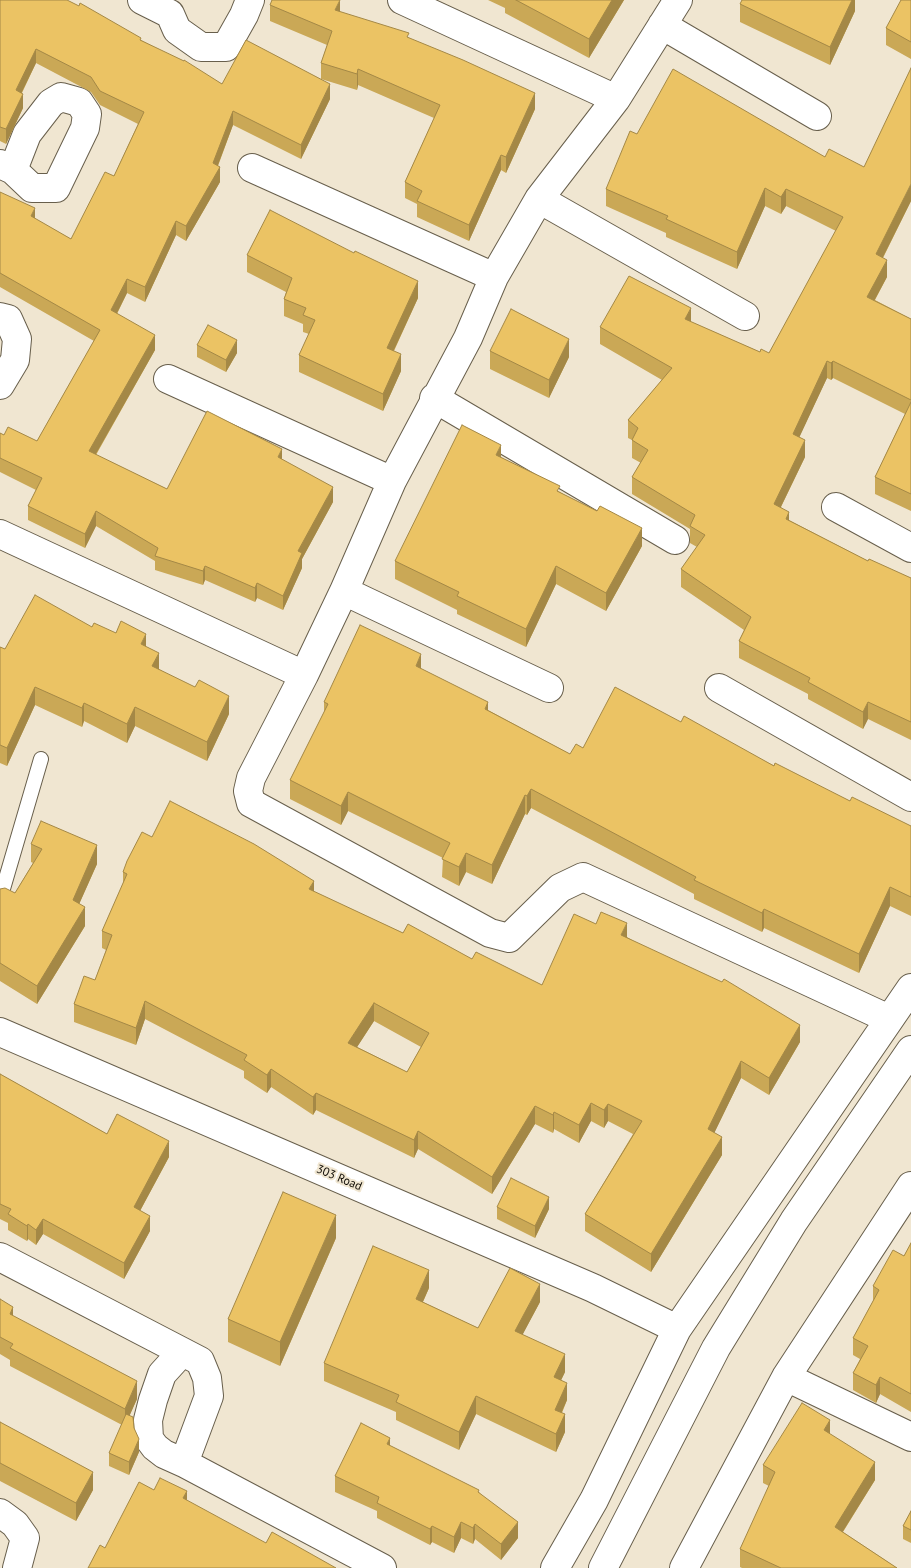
<!DOCTYPE html>
<style>
body{margin:0}
canvas{display:block;background:#f0e6d1}
</style>
<canvas width="911" height="1568"></canvas>
<script>
const g = document.querySelector('canvas').getContext('2d');
g.lineJoin = 'round';
function shape(rows) {
  const path = new Path2D();
  for (const r of rows) {
    path.moveTo(r[0], r[1]);
    for (let i = 2; i < r.length; i += 2) path.lineTo(r[i], r[i + 1]);
  }
  return path;
}
function trace(path, color, width, dash) {
  g.strokeStyle = color;
  g.lineWidth = width;
  g.lineCap = dash ? 'butt' : 'round';
  g.setLineDash(dash || []);
  g.stroke(path);
}
function fillPath(path, color) {
  g.fillStyle = color;
  g.fill(path, 'evenodd');
}
function write(font, color, halo, rows, align = 'center') {
  g.font = font + ' "PT Sans",sans-serif';
  g.lineWidth = 4;
  g.setLineDash([]);
  g.textBaseline = 'middle';
  g.strokeStyle = halo;
  g.fillStyle = color;
  for (const [text, x, y, turn = 0] of rows) {
    g.save();
    g.translate(x, y);
    g.rotate((+turn || 0) * Math.PI / 180);
    g.textAlign = isNaN(turn) ? turn : align;
    if (halo) g.strokeText(text, 0, 0);
    g.fillText(text, 0, 0);
    g.restore();
  }
}
const service = shape([
 [0,899,41,759]
]);
const minor = shape([
 [142,0,170,14,177,30,201,47,226,47,244,15,250,0],
 [402,0,616,99],
 [678,0,616,99,539,199,494,277,468,338,392,481,344,591,304,675,251,778,248,791,251,803,490,933,509,938,560,888,583,877,889,1019],
 [662,25,817,116],
 [0,164,13,170,32,188,56,188,85,128,87,114,79,102,61,97,51,103,27,134,13,170],
 [252,168,494,277],
 [539,199,745,316],
 [0,317,8,319,17,339,15,360,0,385],
 [168,379,392,481],
 [434,398,675,540],
 [836,507,911,548],
 [0,534,304,675],
 [344,591,549,688],
 [719,688,911,797],
 [0,1032,593,1288,677,1329],
 [0,1257,200,1361,207,1378,209,1396,184,1463],
 [182,1352,162,1374,153,1400,148,1420,149,1439,155,1447,164,1454,184,1463,382,1568],
 [786,1377,911,1437],
 [0,1513,15,1524,25,1538,17,1568],
 [555,1568,594,1500,677,1329,911,988],
 [684,1568,786,1377,911,1186]
]);
const tertiary = shape([
 [603,1568,716,1348,794,1221,911,1050]
]);
trace(service, '#685f4c', 16);
trace(minor, '#685f4c', 30);
trace(tertiary, '#685f4c', 30);
trace(service, '#fff', 14);
trace(minor, '#fff', 28);
trace(tertiary, '#fff', 28);
fillPath(shape([
 [0,0,141,40,222,84,330,99,301,159,233,125,218,166,220,182,186,241,176,235,145,302,127,293,117,314,155,350,96,455,167,489,282,459,333,502,302,559,302,568,283,610,257,598,255,602,205,580,203,585,155,570,155,561,96,526,85,548,28,520,28,506,36,490,0,472,0,433,4,435,37,441,94,341,0,287,0,192,35,219,71,239,114,176,138,124,100,105,91,92,36,63,22,93,23,108,6,144,0,141],
 [488,0,624,0,589,58,505,13,505,8],
 [855,0,855,11,830,65,740,22,740,4],
 [911,0,911,59,886,45,886,28],
 [270,5,340,12,409,38,535,109,506,173,501,170,469,241,417,217,417,204,405,198,405,182,434,118,358,85,357,90,321,79,321,63,327,45,270,21],
 [637,134,825,157,911,201,883,258,887,277,875,300,911,319,911,511,875,494,875,477,905,414,833,378,831,380,827,378,799,437,805,457,781,507,789,520,868,561,911,578,911,740,868,719,863,729,808,699,808,694,739,658,739,641,744,630,681,587,681,569,697,547,690,543,690,529,632,494,632,477,641,463,632,458,632,440,628,438,628,420,662,380,600,344,600,327,691,322,760,352,769,353,836,231,786,206,781,214,765,206,737,269,666,237,666,233,606,206,606,189],
 [247,255,418,298,394,351,401,371,383,411,299,372,299,355,309,334,303,332,303,324,284,316,284,299,286,292,247,272],
 [197,345,237,353,226,372,197,357],
 [490,351,569,357,549,398,490,369],
 [501,457,560,492,642,546,606,611,556,584,526,647,457,614,457,610,395,579,395,561],
 [92,627,116,633,146,647,159,669,229,714,207,761,135,726,127,743,84,721,82,727,35,705,7,766,0,763,0,647,5,649],
 [421,669,488,710,570,754,583,748,681,722,850,801,911,826,911,916,890,906,859,973,764,928,762,932,694,899,694,894,531,808,527,815,525,814,492,884,466,872,459,886,442,877,443,858,348,811,341,825,290,799,290,780,324,713,324,702],
 [152,837,314,892,403,933,542,985,627,937,800,1042,769,1095,741,1078,714,1133,722,1155,651,1272,585,1231,585,1214,633,1134,608,1121,604,1128,591,1121,579,1143,554,1129,553,1133,535,1124,492,1194,418,1149,414,1158,316,1110,313,1115,271,1087,267,1093,244,1078,244,1071,145,1019,136,1045,74,1022,74,1004,95,980,106,950,102,948,102,931,123,884,123,872],
 [374,1021,421,1047,407,1072,357,1047],
 [31,844,97,864,79,904,85,926,37,1004,0,981,0,889,15,893,33,863,31,862],
 [0,1074,107,1134,169,1157,140,1211,150,1231,124,1279,43,1234,36,1245,28,1239,27,1241,8,1230,8,1223,0,1219],
 [497,1207,549,1209,535,1238,497,1219],
 [336,1238,280,1366,228,1342,228,1319],
 [911,1243,911,1412,880,1394,876,1403,853,1390,853,1373,860,1359,853,1355,853,1338,873,1301,873,1286,904,1256],
 [429,1288,423,1302,478,1328,540,1302,522,1335,565,1372,561,1380,567,1400,562,1413,565,1432,556,1452,476,1414,459,1450,396,1420,396,1412,324,1381,324,1363],
 [0,1299,13,1316,137,1399,129,1416,134,1428,139,1452,129,1475,109,1466,109,1453,122,1425,10,1366,10,1360,0,1354],
 [0,1422,93,1490,76,1521,0,1481],
 [830,1434,875,1480,843,1532,897,1568,742,1568,740,1567,740,1549,769,1486,763,1483,763,1465],
 [390,1446,479,1492,518,1538,501,1560,475,1539,473,1544,461,1538,454,1553,432,1542,430,1545,377,1518,377,1511,335,1492,335,1476],
 [911,1511,911,1543,903,1539,903,1526]
]), '#caa856');
fillPath(shape([
 [340,0,340,16,335,10],
 [612,0,624,0,589,58,589,39],
 [852,0,855,0,855,11,830,65,830,47],
 [36,49,36,63,16,104,16,90],
 [358,69,358,85,357,90,357,74],
 [330,84,330,99,301,159,301,145],
 [535,93,535,109,506,173,506,157],
 [23,94,23,108,6,144,6,129],
 [233,111,233,125,213,178,213,163],
 [501,155,501,170,469,241,469,225],
 [220,167,220,182,186,241,186,226],
 [911,184,911,201,876,271,876,254],
 [765,188,765,206,737,269,737,252],
 [786,189,786,206,781,214,781,197],
 [35,208,35,223,31,216],
 [176,221,176,235,145,302,145,287],
 [887,260,887,277,867,314,867,297],
 [127,279,127,293,111,325,111,310],
 [418,281,418,298,387,365,387,348],
 [691,308,691,325,685,319],
 [155,335,155,350,89,466,89,451],
 [569,339,569,357,549,398,549,380],
 [237,340,237,353,226,372,226,360],
 [401,354,401,371,383,411,383,394],
 [827,361,827,378,793,451,793,434],
 [833,361,833,378,831,380,831,363],
 [805,440,805,457,774,521,774,504],
 [501,445,501,463,496,455],
 [282,449,282,464,278,457],
 [333,487,333,502,302,559,302,568,283,610,283,596,298,551],
 [96,511,96,526,85,548,85,534],
 [789,512,789,530,786,519],
 [642,528,642,546,606,611,606,593],
 [205,566,205,580,203,585,203,571],
 [556,566,556,584,526,647,526,629],
 [257,583,257,598,255,602,255,588],
 [146,634,146,652,141,644],
 [159,653,159,672,152,666],
 [421,654,421,673,416,666],
 [35,687,35,705,7,766,7,748],
 [229,696,229,714,207,761,207,742],
 [488,702,488,721,485,709],
 [868,702,868,719,863,729,863,712],
 [84,703,84,721,82,727,82,708],
 [135,707,135,726,127,743,127,724],
 [531,789,531,808,527,815,527,796],
 [348,792,348,811,341,825,341,806],
 [525,795,525,814,492,884,492,865],
 [97,845,97,864,73,918,73,900],
 [466,853,466,872,459,886,459,867],
 [314,881,314,898,309,889],
 [890,887,890,906,859,973,859,954],
 [85,907,85,926,37,1004,37,986],
 [764,909,764,928,762,932,762,913],
 [627,923,627,941,621,935],
 [145,1001,145,1019,136,1045,136,1028],
 [374,1003,374,1021,348,1061,348,1043],
 [800,1025,800,1042,769,1095,769,1078],
 [741,1061,741,1078,708,1146,708,1129],
 [271,1069,271,1087,267,1093,267,1075],
 [316,1093,316,1110,313,1115,313,1097],
 [591,1103,591,1121,579,1143,579,1125],
 [608,1104,608,1121,604,1128,604,1110],
 [535,1106,535,1124,492,1194,492,1177],
 [554,1112,554,1129,553,1133,553,1115],
 [418,1131,418,1149,414,1158,414,1140],
 [722,1137,722,1155,651,1272,651,1254],
 [169,1141,169,1157,134,1222,134,1207],
 [549,1197,549,1209,535,1238,535,1226],
 [336,1215,336,1238,280,1366,280,1342],
 [150,1216,150,1231,124,1279,124,1263],
 [43,1219,43,1234,36,1245,36,1230],
 [28,1224,28,1239,27,1241,27,1226],
 [429,1270,429,1288,416,1317,416,1299],
 [540,1284,540,1302,515,1349,515,1331],
 [13,1307,13,1324,10,1314],
 [565,1354,565,1372,554,1395,554,1377],
 [880,1377,880,1394,876,1403,876,1385],
 [137,1381,137,1399,125,1426,125,1409],
 [567,1383,567,1400,555,1427,555,1410],
 [476,1396,476,1414,459,1450,459,1432],
 [565,1414,565,1432,556,1452,556,1434],
 [830,1420,830,1438,824,1430],
 [390,1438,390,1453,387,1444],
 [139,1439,139,1452,129,1475,129,1462],
 [875,1462,875,1480,835,1544,835,1527],
 [93,1472,93,1490,76,1521,76,1503],
 [187,1491,187,1509,183,1498],
 [461,1522,461,1538,454,1553,454,1537],
 [518,1522,518,1538,501,1560,501,1544],
 [475,1524,475,1539,473,1544,473,1528],
 [432,1526,432,1542,430,1545,430,1529]
]), '#a48846');
const building = shape([
 [0,0,67,0,79,6,80,3,141,38,140,40,184,61,184,60,222,84,246,40,330,84,301,145,233,111,213,163,220,167,186,226,176,221,145,287,127,279,111,310,155,335,89,451,167,489,207,411,282,449,278,457,333,487,298,551,302,553,283,596,257,583,255,588,205,566,203,571,155,556,158,548,96,511,85,534,28,506,42,478,0,458,0,433,4,435,8,427,37,441,100,330,0,273,0,192,35,208,31,216,71,239,105,172,114,176,144,112,100,91,91,77,36,49,16,90,23,94,6,129,0,127,0,0],
 [272,0,340,0,335,10,409,33,407,37,463,60,535,93,506,157,501,155,469,225,417,201,422,191,405,182,440,105,358,69,357,74,321,63,332,31,270,5,272,0],
 [516,0,612,0,589,39,516,0],
 [742,0,852,0,830,47,740,4,742,0],
 [901,0,911,0,911,42,886,28,901,0],
 [911,68,911,184,876,254,887,260,867,297,911,319,911,400,833,361,831,363,827,361,793,434,805,440,774,504,789,512,786,519,868,561,869,559,911,578,911,722,868,702,863,712,808,682,810,678,739,641,751,617,681,569,705,535,690,526,695,515,632,477,648,450,632,440,638,428,628,420,672,368,600,327,629,276,691,308,685,319,760,352,761,349,769,353,843,217,786,189,781,197,765,188,737,252,666,219,668,216,606,189,630,131,637,134,673,69,825,157,829,149,864,167,911,68],
 [270,210,354,253,355,251,418,281,387,348,401,354,383,394,299,355,315,320,303,315,306,308,284,299,292,278,247,255,270,210],
 [511,309,569,339,549,380,490,351,511,309],
 [208,325,237,340,226,360,197,345,208,325],
 [911,402,911,494,875,477,911,402],
 [462,425,501,445,496,455,560,486,557,491,597,511,600,506,642,528,606,593,556,566,526,629,457,596,459,592,395,561,462,425],
 [35,595,92,627,94,623,116,633,121,621,146,634,141,644,159,653,152,666,195,687,199,680,229,696,207,742,135,707,127,724,84,703,82,708,35,687,7,748,0,745,0,647,5,649,35,595],
 [360,625,421,654,416,666,488,702,485,709,570,754,576,744,583,748,615,687,681,722,684,716,774,766,775,763,850,801,852,797,911,826,911,897,890,887,859,954,764,909,762,913,694,880,696,877,531,789,527,796,525,795,492,865,466,853,459,867,442,859,450,843,348,792,341,806,290,780,328,704,324,702,360,625],
 [170,801,254,844,314,881,309,889,403,933,408,924,472,959,476,952,542,985,574,914,596,924,601,912,627,923,621,935,722,982,724,979,800,1025,769,1078,741,1061,708,1129,722,1137,651,1254,585,1214,642,1121,608,1104,604,1110,591,1103,579,1125,554,1112,553,1115,535,1106,492,1177,418,1131,414,1140,316,1093,313,1097,271,1069,267,1075,244,1060,247,1055,145,1001,136,1028,74,1004,84,976,95,980,112,935,102,931,127,874,123,872,127,861,142,832,152,837,170,801],
 [374,1003,429,1033,407,1072,348,1043,374,1003],
 [41,821,97,845,73,900,85,907,37,986,0,963,0,889,5,888,15,893,42,849,31,844,41,821],
 [0,1074,107,1134,117,1114,169,1141,134,1207,150,1216,124,1263,43,1219,36,1230,28,1224,27,1226,8,1214,11,1209,0,1204,0,1074],
 [511,1178,549,1197,535,1226,497,1207,511,1178],
 [283,1192,336,1215,280,1342,228,1319,283,1192],
 [911,1243,911,1394,880,1377,876,1385,853,1373,868,1346,853,1338,879,1290,873,1286,893,1250,904,1256,911,1243],
 [373,1246,429,1270,416,1299,478,1328,510,1268,540,1284,515,1331,565,1354,554,1377,567,1383,555,1410,565,1414,556,1434,476,1396,459,1432,396,1402,399,1395,324,1363,373,1246],
 [0,1299,13,1307,10,1314,137,1381,125,1409,10,1348,13,1344,0,1337,0,1299],
 [802,1403,830,1420,824,1430,875,1462,835,1527,897,1568,781,1568,740,1549,775,1472,763,1465,802,1403],
 [126,1414,133,1417,134,1428,139,1439,129,1462,109,1453,126,1414],
 [0,1422,93,1472,76,1503,0,1463,0,1422],
 [361,1423,390,1438,387,1444,479,1490,478,1492,518,1522,501,1544,475,1524,473,1528,461,1522,454,1537,432,1526,430,1529,377,1503,379,1497,335,1476,361,1423],
 [160,1478,187,1491,183,1498,266,1543,272,1532,336,1568,88,1568,100,1545,105,1548,139,1482,154,1490,160,1478],
 [911,1511,911,1530,903,1526,911,1511]
]);
fillPath(building, '#ebc364');
trace(building, '#a48846', 1);
write('12px', '#100d06', '#f0e6d1', [
 ["303 Road",339,1178,23]
]);
</script>
